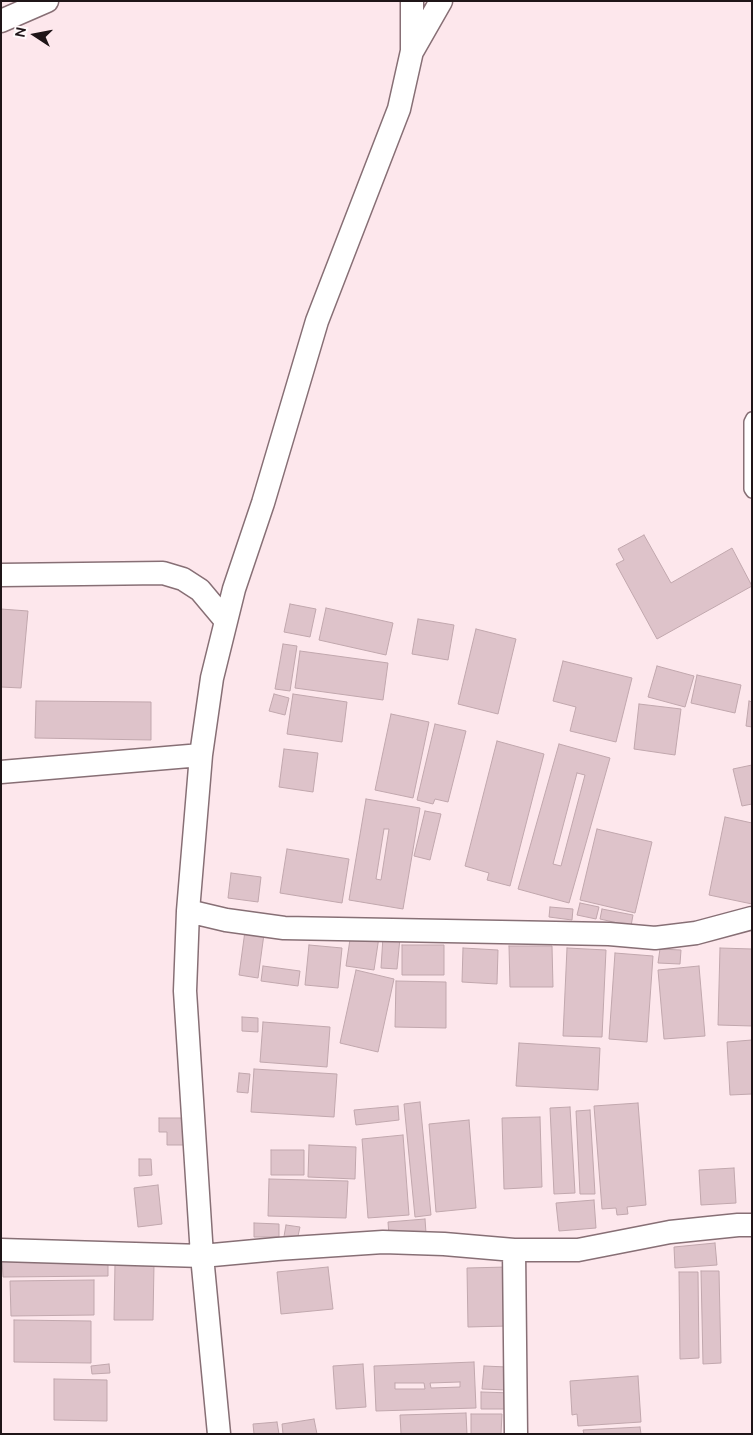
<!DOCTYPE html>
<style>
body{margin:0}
#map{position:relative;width:753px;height:1435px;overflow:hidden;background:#fde7ec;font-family:Ubuntu,sans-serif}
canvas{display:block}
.frame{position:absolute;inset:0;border:2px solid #1f1518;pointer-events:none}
.north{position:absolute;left:10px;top:10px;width:50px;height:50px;-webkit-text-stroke:4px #fff9fa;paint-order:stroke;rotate:281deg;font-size:14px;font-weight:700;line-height:20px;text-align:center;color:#1f1518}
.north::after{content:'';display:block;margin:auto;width:18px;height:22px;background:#1f1518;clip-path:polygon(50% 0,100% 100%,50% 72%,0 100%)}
</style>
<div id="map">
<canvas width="753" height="1435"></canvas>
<div class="frame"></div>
<div class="north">N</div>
</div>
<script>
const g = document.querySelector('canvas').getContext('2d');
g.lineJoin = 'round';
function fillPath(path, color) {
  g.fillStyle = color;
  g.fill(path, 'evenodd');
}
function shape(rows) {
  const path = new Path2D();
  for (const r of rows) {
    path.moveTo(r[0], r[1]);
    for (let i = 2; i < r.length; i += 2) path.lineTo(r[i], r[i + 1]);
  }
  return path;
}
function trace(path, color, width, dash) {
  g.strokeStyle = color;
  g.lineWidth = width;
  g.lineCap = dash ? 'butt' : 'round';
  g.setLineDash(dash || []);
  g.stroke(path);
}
const building = shape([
 [644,535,671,583,732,548,752,586,657,639,616,564,624,560,618,549,644,535],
 [290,604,316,609,310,637,284,632,290,604],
 [326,608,393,623,386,655,319,640,326,608],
 [1,609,28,611,21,688,1,687,1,609],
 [418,619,454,625,448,660,412,654,418,619],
 [476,629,516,639,498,714,458,704,476,629],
 [283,644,297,646,290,691,275,689,283,644],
 [300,651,388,663,383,700,295,688,300,651],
 [563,661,632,678,616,742,570,731,576,707,553,701,563,661],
 [657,666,694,676,685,707,648,697,657,666],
 [697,675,741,685,735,713,691,703,697,675],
 [274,694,289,698,285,715,269,711,274,694],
 [293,694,347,702,342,742,287,734,293,694],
 [36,701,151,702,151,740,35,738,36,701],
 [749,701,752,702,752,727,746,726,749,701],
 [639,704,681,709,675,755,634,749,639,704],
 [391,714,429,722,413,798,375,790,391,714],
 [435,724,466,731,448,802,435,799,433,804,417,800,435,724],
 [497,741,544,754,510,886,487,880,489,873,465,866,497,741],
 [559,744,610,758,569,903,518,889,559,744],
 [577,773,585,775,561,866,553,864,577,773],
 [284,749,318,753,313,792,279,787,284,749],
 [752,765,752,804,742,806,733,769,752,765],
 [366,799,420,808,403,909,349,900,366,799],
 [384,829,389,829,381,880,376,879,384,829],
 [425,811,441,814,430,860,414,856,425,811],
 [725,817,752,823,752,904,709,895,725,817],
 [597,829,652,842,635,913,580,900,597,829],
 [287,849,349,859,342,903,280,893,287,849],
 [231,873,261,877,258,902,228,898,231,873],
 [580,903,599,907,596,919,577,915,580,903],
 [550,907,573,909,572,920,549,917,550,907],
 [602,909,633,915,631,926,600,919,602,909],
 [245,931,264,934,258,978,239,975,245,931],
 [351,933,379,937,374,970,346,966,351,933],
 [383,937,400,938,397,969,381,968,383,937],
 [309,945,342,948,338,988,305,985,309,945],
 [402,945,444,945,444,975,402,975,402,945],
 [509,946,552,946,553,987,510,987,509,946],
 [463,948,498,950,497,984,462,982,463,948],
 [567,948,606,950,602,1037,563,1036,567,948],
 [720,948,752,949,752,1026,718,1025,720,948],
 [660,949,681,950,680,964,658,963,660,949],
 [615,953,653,956,647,1042,609,1039,615,953],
 [263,966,300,971,298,986,261,981,263,966],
 [699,966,705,1036,664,1039,658,970,699,966],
 [356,970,394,979,378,1052,340,1043,356,970],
 [396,981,446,982,446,1028,395,1027,396,981],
 [242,1017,258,1018,258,1032,242,1031,242,1017],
 [263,1022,330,1027,327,1067,260,1062,263,1022],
 [752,1040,752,1094,730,1095,727,1042,752,1040],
 [519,1043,600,1048,598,1090,516,1086,519,1043],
 [254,1069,337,1074,334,1117,251,1112,254,1069],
 [239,1073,250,1074,248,1093,237,1092,239,1073],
 [420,1102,431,1215,415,1217,404,1104,420,1102],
 [638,1103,646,1205,627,1207,628,1214,617,1215,616,1208,602,1209,594,1106,638,1103],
 [398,1106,399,1120,356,1125,354,1110,398,1106],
 [570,1107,575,1193,554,1194,550,1108,570,1107],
 [590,1110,595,1194,580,1194,576,1111,590,1110],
 [540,1117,542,1187,504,1189,502,1118,540,1117],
 [159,1118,190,1118,190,1145,167,1145,167,1132,159,1132,159,1118],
 [469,1120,476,1208,436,1212,429,1124,469,1120],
 [403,1135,409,1215,368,1218,362,1139,403,1135],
 [309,1145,356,1147,355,1179,308,1177,309,1145],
 [271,1150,304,1150,304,1175,271,1175,271,1150],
 [139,1159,151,1159,152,1175,139,1176,139,1159],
 [734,1168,736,1203,701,1205,699,1170,734,1168],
 [269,1179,348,1181,346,1218,268,1216,269,1179],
 [158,1185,162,1224,138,1227,134,1188,158,1185],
 [594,1200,596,1228,559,1231,556,1203,594,1200],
 [425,1219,426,1233,389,1236,388,1222,425,1219],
 [254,1223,279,1224,279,1237,254,1237,254,1223],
 [286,1225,300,1227,296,1245,283,1242,286,1225],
 [715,1243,717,1265,675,1268,674,1247,715,1243],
 [108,1257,108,1276,3,1277,2,1259,108,1257],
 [115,1263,154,1264,153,1320,114,1320,115,1263],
 [328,1267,333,1309,281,1314,277,1272,328,1267],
 [507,1267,508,1326,468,1327,467,1268,507,1267],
 [701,1271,719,1271,721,1363,703,1364,701,1271],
 [679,1272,698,1272,699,1358,680,1359,679,1272],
 [94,1280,94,1315,11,1316,10,1281,94,1280],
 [14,1320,91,1321,91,1363,14,1362,14,1320],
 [474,1362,476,1408,376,1411,374,1366,474,1362],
 [460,1382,460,1387,431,1388,430,1383,460,1382],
 [395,1383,424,1383,425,1389,395,1389,395,1383],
 [109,1364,110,1373,92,1374,91,1366,109,1364],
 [363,1364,366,1407,336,1409,333,1366,363,1364],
 [484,1366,507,1367,506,1390,482,1389,484,1366],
 [638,1376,641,1422,578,1426,577,1414,572,1415,570,1381,638,1376],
 [54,1379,107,1380,107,1421,54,1420,54,1379],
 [481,1392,513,1393,513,1409,481,1409,481,1392],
 [466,1413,467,1434,401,1434,400,1415,466,1413],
 [471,1414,502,1414,501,1434,471,1434,471,1414],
 [314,1419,317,1434,283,1434,282,1424,314,1419],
 [277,1422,279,1434,254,1434,253,1424,277,1422],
 [640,1427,641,1434,584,1434,583,1430,640,1427]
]);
fillPath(building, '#dec3ca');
trace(building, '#c1a7ad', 1);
const service = shape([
 [752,418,750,422,750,489,752,492]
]);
const minor = shape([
 [1,21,47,1],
 [413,50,441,1],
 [1,575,163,573,183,579,200,590,226,621],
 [1,772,201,755],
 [188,911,226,920,284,928,609,934,655,938,696,933,752,918],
 [1,1250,202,1256,277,1249,383,1242,444,1244,514,1250,578,1250,670,1232,738,1225,752,1225],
 [514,1250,516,1434],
 [219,1434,202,1256,185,991,188,911,201,755,212,678,234,589,263,503,317,321,399,109,412,51,412,1]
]);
trace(service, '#876f75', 14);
trace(minor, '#876f75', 25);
trace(service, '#fff', 11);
trace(minor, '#fff', 22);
</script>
